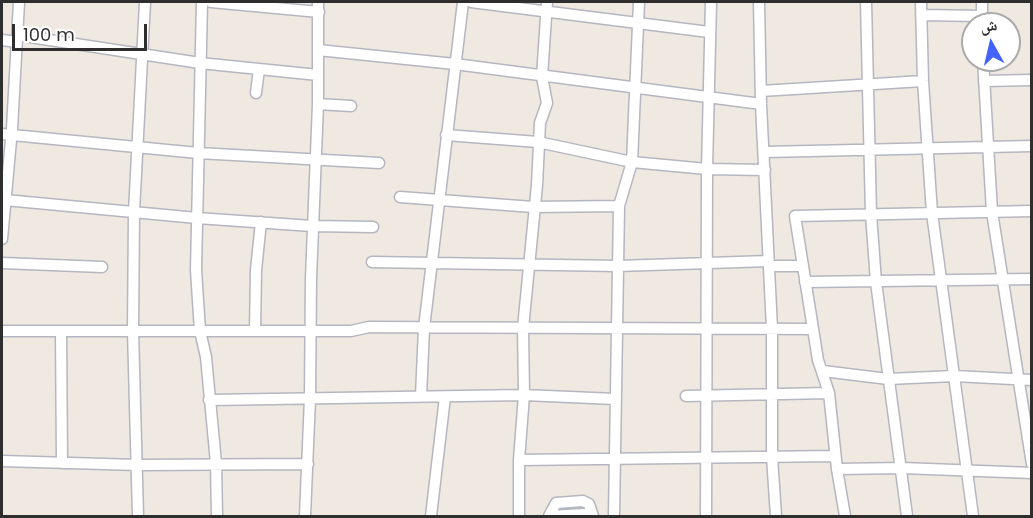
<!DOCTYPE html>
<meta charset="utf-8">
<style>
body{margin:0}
#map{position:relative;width:1033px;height:518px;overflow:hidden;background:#efe9e1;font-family:Poppins,"Noto Naskh Arabic",sans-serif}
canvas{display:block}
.frame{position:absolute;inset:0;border:3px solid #2e2e2e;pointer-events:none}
.north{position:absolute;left:961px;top:12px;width:60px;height:60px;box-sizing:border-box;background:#fff;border:2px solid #ababab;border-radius:50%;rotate:352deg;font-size:16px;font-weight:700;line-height:24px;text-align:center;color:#2e2e2e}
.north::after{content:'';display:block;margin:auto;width:21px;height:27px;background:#4264fb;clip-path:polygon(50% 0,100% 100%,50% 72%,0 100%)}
.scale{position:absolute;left:12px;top:24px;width:135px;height:27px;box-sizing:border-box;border:3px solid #2e2e2e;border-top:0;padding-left:8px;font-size:18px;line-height:21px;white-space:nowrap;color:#2e2e2e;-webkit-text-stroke:4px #fff;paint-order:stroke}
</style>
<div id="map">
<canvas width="1033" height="518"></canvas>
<div class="frame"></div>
<div class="north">ش</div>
<div class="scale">100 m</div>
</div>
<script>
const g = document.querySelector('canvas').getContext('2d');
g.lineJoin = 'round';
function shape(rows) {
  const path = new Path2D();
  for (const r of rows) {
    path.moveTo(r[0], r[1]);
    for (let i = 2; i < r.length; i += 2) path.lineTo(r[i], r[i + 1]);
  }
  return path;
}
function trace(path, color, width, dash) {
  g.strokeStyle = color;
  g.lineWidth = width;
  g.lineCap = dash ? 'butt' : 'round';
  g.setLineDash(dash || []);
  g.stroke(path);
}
const minor = shape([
 [202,2,196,270,200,331,206,357,216,463,217,516],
 [211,2,319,12],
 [471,2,709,32],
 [759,2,761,104,772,329,772,457,776,516],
 [866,2,871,214,876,282,907,516],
 [921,2,923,81,932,213,973,516],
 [982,2,982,24],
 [921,15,982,16],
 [17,35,200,63,318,75],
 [2,40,17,42],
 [318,50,455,64,761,104],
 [983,60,992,212,1032,464],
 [984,81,1032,80],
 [761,91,923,81],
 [256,93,259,69],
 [318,104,351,106],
 [2,134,198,153,379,163],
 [446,135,538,142,632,162,707,169,765,170],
 [765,152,1032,146],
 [400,197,533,207,619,206],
 [5,200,197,218,312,226,373,227],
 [2,239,12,129,19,2],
 [372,262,618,266,769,261],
 [2,263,102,267],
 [769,266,802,266],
 [805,282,1032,279],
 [2,331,351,331,369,327,813,329],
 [61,331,62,463],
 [255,331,256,270,261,222],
 [823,371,888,379,954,376,1032,380],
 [421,396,424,328,463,2],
 [686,396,829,393],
 [209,400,524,395,615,399],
 [519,460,835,456],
 [2,461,138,465,308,464],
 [837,469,902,468,1032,473],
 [138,516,133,331,134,212,145,2],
 [305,516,310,398,311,278,318,104,318,2],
 [431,516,445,397],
 [519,516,519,460,524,395,523,328,537,185,540,123,547,103,542,77,547,2],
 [549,516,556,503,583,501,589,504,593,516],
 [551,516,584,514,592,516],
 [614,516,619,206,632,162,639,2],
 [706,516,707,169,711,2],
 [845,516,837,469,829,393,818,360,795,216,1032,211]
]);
trace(minor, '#b4b7c1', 13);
trace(minor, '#fff', 10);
</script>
